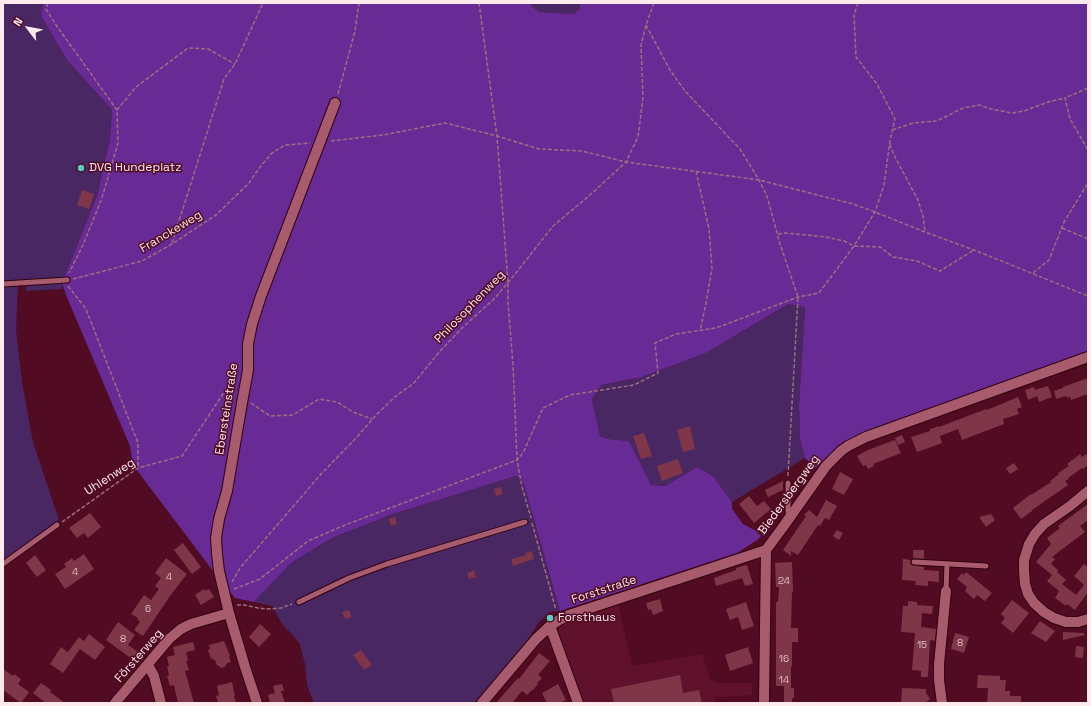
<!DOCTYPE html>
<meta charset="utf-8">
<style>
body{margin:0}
#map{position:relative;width:1091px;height:706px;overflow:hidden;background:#510b23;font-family:"Space Grotesk",sans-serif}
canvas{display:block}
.frame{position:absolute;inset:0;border:4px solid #fceaed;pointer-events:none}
.north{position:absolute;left:8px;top:8px;width:40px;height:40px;-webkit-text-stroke:3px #510b23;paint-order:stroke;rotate:302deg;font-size:11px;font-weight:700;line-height:16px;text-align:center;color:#fceaed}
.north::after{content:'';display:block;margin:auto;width:14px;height:18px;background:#fceaed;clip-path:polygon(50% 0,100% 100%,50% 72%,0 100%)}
</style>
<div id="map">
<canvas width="1091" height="706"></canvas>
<div class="frame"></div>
<div class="north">N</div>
</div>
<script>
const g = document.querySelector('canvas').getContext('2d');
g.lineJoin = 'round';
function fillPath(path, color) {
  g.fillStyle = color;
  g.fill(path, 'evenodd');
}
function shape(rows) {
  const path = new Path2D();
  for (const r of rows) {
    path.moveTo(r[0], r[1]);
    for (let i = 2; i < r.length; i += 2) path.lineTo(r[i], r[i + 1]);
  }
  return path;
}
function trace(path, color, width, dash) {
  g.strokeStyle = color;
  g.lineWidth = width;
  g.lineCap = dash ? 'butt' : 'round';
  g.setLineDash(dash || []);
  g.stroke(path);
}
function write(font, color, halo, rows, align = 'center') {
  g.font = font + ' "Space Grotesk",sans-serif';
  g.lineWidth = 3;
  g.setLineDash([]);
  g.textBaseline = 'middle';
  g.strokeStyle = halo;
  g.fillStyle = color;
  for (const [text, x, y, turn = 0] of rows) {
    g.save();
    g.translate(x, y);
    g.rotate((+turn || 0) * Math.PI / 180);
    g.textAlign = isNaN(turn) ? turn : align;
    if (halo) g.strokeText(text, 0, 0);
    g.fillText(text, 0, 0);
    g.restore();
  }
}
fillPath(shape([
 [618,604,632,666,702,654,710,679,716,683,752,683,752,695,715,697,715,703,584,703,559,634,559,626,562,621]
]), '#60122d');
fillPath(shape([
 [3,3,43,3,41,16,67,60,112,110,110,139,97,196,62,283,62,289,26,291,25,284,18,285,16,330,22,382,33,442,59,520,3,561],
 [531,3,580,3,580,9,575,14,540,12,531,6],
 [788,304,805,307,799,405,800,439,805,458,732,502,713,476,697,467,665,486,651,485,632,447,628,441,608,439,600,436,592,399,601,385,642,377,706,353],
 [516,476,521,478,525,488,560,611,549,612,538,623,529,638,474,703,314,703,307,685,305,664,300,644,293,635,282,624,272,606,254,602,291,563,332,538,393,514]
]), '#482763');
fillPath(shape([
 [43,3,531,3,531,6,540,12,574,14,580,9,580,3,1088,3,1088,351,865,432,840,446,816,468,805,458,800,439,799,405,805,307,788,304,706,353,642,377,601,385,592,399,600,436,608,439,628,441,632,447,651,485,665,486,697,467,713,476,732,502,732,509,743,524,756,531,761,536,757,540,737,553,560,611,525,488,521,478,516,476,393,514,332,538,291,563,254,602,235,598,216,575,133,465,130,446,66,295,62,283,97,196,110,139,112,110,67,60,41,16]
]), '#682b96');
fillPath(shape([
 [82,190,94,194,89,209,77,205],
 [1088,378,1088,394,1071,400,1070,397,1067,398,1066,396,1056,399,1054,391,1063,388,1063,387],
 [1048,386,1052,397,1039,402,1035,390],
 [1034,387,1037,396,1028,400,1025,390],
 [1018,397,1022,407,1017,409,1019,414,1003,419,1004,424,962,440,958,429,940,436,942,443,917,452,911,437,930,431,930,429,939,426,939,427,986,409,987,410],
 [690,426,695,449,683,452,677,430],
 [644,433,652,456,641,459,633,436],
 [902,435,905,442,898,445,895,438],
 [895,440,901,453,873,464,874,466,868,469,866,465,863,466,857,456,868,450],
 [1088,453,1088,465,1083,469,1082,468,1068,478,1069,479,1065,481,1068,485,1032,510,1032,511,1021,519,1013,508,1031,494,1031,495,1051,482,1050,481,1059,474,1058,473,1069,466,1067,464,1080,454,1082,457],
 [678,459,683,473,662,481,657,466],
 [1014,463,1018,469,1010,474,1006,468],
 [840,472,853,479,844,495,832,489],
 [783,481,783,490,768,497,765,490],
 [501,487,503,494,496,496,494,489],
 [749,496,757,506,764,501,771,509,754,523,739,504],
 [826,500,837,506,829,520,825,518,820,526,818,525,798,555,791,551,791,556,783,550,806,516,804,515,809,510,817,517],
 [1088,504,1088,520,1080,526,1085,532,1052,557,1055,559,1051,564,1058,570,1057,572,1066,580,1062,584,1076,595,1084,585,1074,576,1084,564,1088,567,1088,592,1075,610,1067,604,1066,606,1055,598,1059,591,1047,581,1052,575,1036,562,1051,544,1047,538,1060,528,1058,526],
 [90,513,101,527,88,538,84,533,77,538,69,528],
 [991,514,995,520,986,527,979,517],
 [395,517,397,524,391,526,389,519],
 [837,530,843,533,839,540,833,536],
 [183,543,201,567,192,574,174,550],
 [913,550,924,550,924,559,913,558],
 [532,551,534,559,513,566,511,559,526,555,525,553],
 [84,554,94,569,65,589,55,574,66,567,64,564,72,558,74,561],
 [35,555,46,570,37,577,26,563],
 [166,558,187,574,170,596,143,636,134,630,140,622,137,619,138,618,131,614,144,595,151,600,159,589,155,586,161,578,155,573],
 [903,559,911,560,910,562,912,565,924,567,924,570,939,571,939,582,928,581,928,586,915,585,916,581,902,580],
 [792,562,793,592,792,592,791,628,798,628,798,642,792,642,792,666,791,666,791,688,794,688,794,698,792,698,792,702,784,702,784,686,776,686,776,602,778,602,779,587,776,587,775,563],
 [747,565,753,584,745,586,742,578,716,586,714,578,736,570,736,568],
 [474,570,476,577,469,579,467,573],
 [966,572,992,593,985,601,977,595,974,599,965,591,967,587,957,579,962,573,964,575],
 [204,589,205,591,209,589,214,597,201,605,195,595],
 [660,599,663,611,653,615,651,609,648,610,646,603],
 [1012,600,1029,613,1013,633,1001,623,1005,618,1001,614],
 [908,601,917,602,917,605,933,606,932,614,922,613,921,627,936,629,935,641,930,640,928,677,921,677,921,671,912,670,915,633,901,632,903,606,908,606],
 [746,602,754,626,742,630,738,617,730,620,726,609],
 [349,610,352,617,345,619,342,612],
 [1040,621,1055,631,1046,642,1031,633],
 [118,622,135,635,128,645,144,656,138,664,131,660,132,659,106,640],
 [260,624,271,634,259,647,249,637],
 [1063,632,1084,633,1085,635,1063,640],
 [955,633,969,637,964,653,951,649],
 [89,634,105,647,95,660,80,649,63,673,50,664,61,647,68,652,79,637,84,641],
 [224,641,230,656,229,657,231,662,227,663,225,667,222,668,217,665,215,660,213,660,213,658,211,659,208,650,210,649,209,645],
 [193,642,195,650,186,652,188,661,186,661,189,670,185,671,194,703,178,703,174,685,170,686,167,676,169,675,167,666,169,666,167,657,175,655,173,647],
 [1076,646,1084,647,1083,658,1075,657],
 [748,647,753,663,730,671,725,655],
 [361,650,372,665,364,670,353,655],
 [539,653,550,661,538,675,542,678,537,683,538,684,533,690,532,690,527,695,522,691,512,703,496,703,518,678,519,679],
 [3,669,13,676,14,674,21,679,18,684,29,692,21,703,3,690],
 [680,675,683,693,699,690,702,703,614,703,611,689],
 [978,675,1000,676,1000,680,1006,680,1005,691,1010,691,1010,696,1021,696,1021,703,987,703,988,688,977,688],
 [232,682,235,696,234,696,236,703,218,703,216,696,219,695,217,686],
 [41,683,51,690,50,692,65,703,46,703,33,693],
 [282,684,284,691,281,691,285,703,270,703,268,695,275,693,273,686],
 [558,684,566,700,560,703,547,703,542,693],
 [902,688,926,689,926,693,930,699,925,703,901,703]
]), '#7e3648');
const service = shape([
 [3,284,67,280],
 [788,483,788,511,789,518],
 [914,562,986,566],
 [3,564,57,525],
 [946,591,947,564],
 [299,602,349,578,387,564,525,522]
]);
const minor = shape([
 [1088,491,1070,506,1044,524,1035,534,1029,544,1024,560,1024,571,1025,584,1028,594,1034,603,1044,612,1054,618,1066,622,1078,622,1088,619],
 [550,626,578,703],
 [148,665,154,676,161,703],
 [115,703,169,639,181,629,191,624,229,613],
 [257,703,245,667,229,613,219,571,217,554,216,538,219,519,227,491,242,403,248,370,248,344,252,324,261,296,335,103],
 [482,703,536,639,550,626,559,620,569,615,766,550],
 [764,703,766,550,783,527,826,466,841,451,848,446,866,437,1088,357],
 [942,703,939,680,939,664,946,591]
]);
trace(service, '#2e000e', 7);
trace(minor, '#2e000e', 12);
trace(shape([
 [48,3,46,9,56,25,117,110,118,143,102,198,83,245,69,273],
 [479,3,497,136,508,283,508,302,513,365,517,460,522,487,531,518],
 [646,25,670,70,685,91,740,149,759,180,767,196,780,244,798,297,788,476],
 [1088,88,1065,98,1070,119,1088,150],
 [338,94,355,31,359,3],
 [117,110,136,87,188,48,208,49,235,64],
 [892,130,913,123,937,121,963,108,979,105,991,109,1012,113,1024,111,1048,102,1065,98],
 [331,141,383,135,445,123,497,136,539,149,582,151,626,162,759,180,853,204,875,212,925,232,974,250,1088,296],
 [890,144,894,155,918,200,923,216,925,232],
 [696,171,709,229,712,268,706,303,700,331],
 [1062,228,1088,239],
 [778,234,786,233,826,237,844,241,854,246,880,247,893,257,917,261,940,271,974,250],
 [172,243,224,79,235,64,263,3],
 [1033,273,1049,260,1064,222,1088,183],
 [73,279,142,261,172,244,216,215,249,183,260,167,272,153,285,145,310,143],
 [68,286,86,309,138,443,138,468],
 [251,403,270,416,293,415,319,399,337,402,353,412,372,419],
 [62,522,138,468,182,456,236,374,237,373],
 [532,523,556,610],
 [232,582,240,568,322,473,357,437,377,414,397,395,413,384,441,350,462,328,495,298,516,273,553,226,590,195,626,162,638,137,643,98,641,45,646,25,654,3],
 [234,589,260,579,308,541,345,525,517,460,523,453,543,408,570,395,634,385,658,373,655,343,676,334,716,328,798,297,819,293,854,246,875,212,884,185,890,141,895,119,877,84,856,57,854,15,858,3],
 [237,605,244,605,258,608,268,609,281,608,292,604]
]), '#9d6f7d', 1.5, [4, 2]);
trace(service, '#a85b6c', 5);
trace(minor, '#a85b6c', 10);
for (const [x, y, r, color] of [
 [81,168,4,"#56cec3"],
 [550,618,4,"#56cec3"]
]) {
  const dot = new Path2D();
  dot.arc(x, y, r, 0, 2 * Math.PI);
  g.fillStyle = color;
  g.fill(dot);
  trace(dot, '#510b23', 1.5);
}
write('10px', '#dcbdc4', null, [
 ["4",75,572],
 ["4",169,577],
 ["24",784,581],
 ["6",148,609],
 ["8",123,639],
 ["8",960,643],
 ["15",922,645],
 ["16",784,659],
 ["14",784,680]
]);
write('12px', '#fceaed', '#510b23', [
 ["DVG Hundeplatz",89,168],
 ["Forsthaus",558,618]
], 'left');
write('12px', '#fceaed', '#510b23', [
 ["Franckeweg",171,232,-31],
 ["Philosophenweg",470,307,-46],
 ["Ebersteinstraße",227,409,-81],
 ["Uhlenweg",110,477,-33],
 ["Biedersbergweg",789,495,-54],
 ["Forststraße",604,590,-18],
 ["Försterweg",139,656,-49]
]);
</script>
